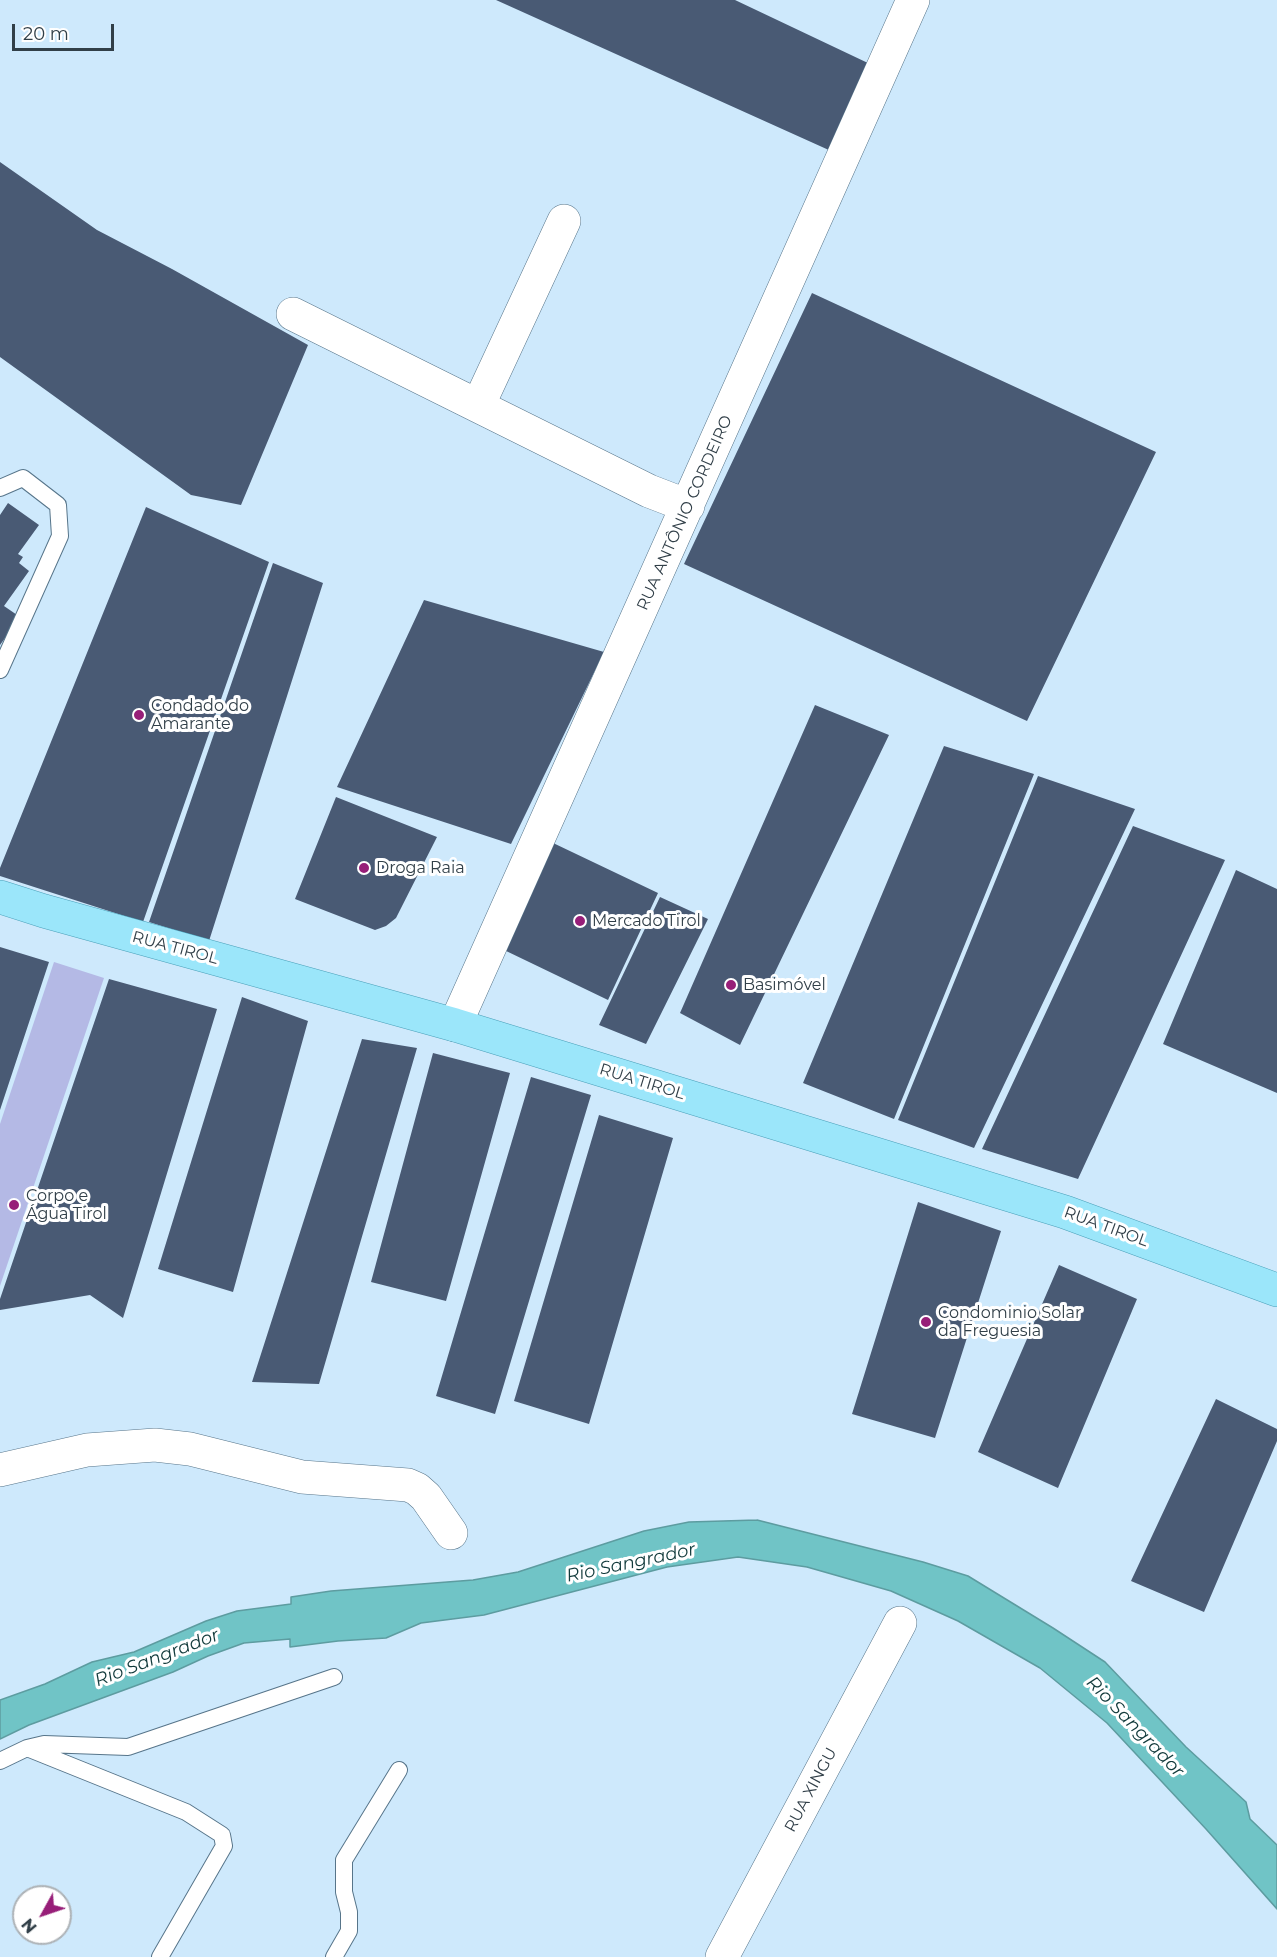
<!DOCTYPE html>
<meta charset="utf-8">
<style>
body{margin:0}
#map{position:relative;width:1277px;height:1957px;overflow:hidden;background:#cee9fc;font-family:Montserrat,sans-serif}
canvas{display:block}
.north{position:absolute;left:12px;top:1885px;width:60px;height:60px;box-sizing:border-box;background:#fff;border:2px solid #adb2b6;border-radius:50%;rotate:230deg;font-size:16px;font-weight:700;line-height:24px;text-align:center;color:#313f48}
.north::after{content:'';display:block;margin:auto;width:21px;height:27px;background:#971e78;clip-path:polygon(50% 0,100% 100%,50% 72%,0 100%)}
.scale{position:absolute;left:12px;top:24px;width:102px;height:27px;box-sizing:border-box;border:3px solid #313f48;border-top:0;padding-left:8px;font-size:18px;line-height:21px;white-space:nowrap;color:#313f48;-webkit-text-stroke:4px #fff;paint-order:stroke}
</style>
<div id="map">
<canvas width="1277" height="1957"></canvas>
<div class="north">N</div>
<div class="scale">20 m</div>
</div>
<script>
const g = document.querySelector('canvas').getContext('2d');
g.lineJoin = 'round';
function fillPath(path, color) {
  g.fillStyle = color;
  g.fill(path, 'evenodd');
}
function shape(rows) {
  const path = new Path2D();
  for (const r of rows) {
    path.moveTo(r[0], r[1]);
    for (let i = 2; i < r.length; i += 2) path.lineTo(r[i], r[i + 1]);
  }
  return path;
}
function trace(path, color, width, dash) {
  g.strokeStyle = color;
  g.lineWidth = width;
  g.lineCap = dash ? 'butt' : 'round';
  g.setLineDash(dash || []);
  g.stroke(path);
}
function write(font, color, halo, rows, align = 'center') {
  g.font = font + ' Montserrat,sans-serif';
  g.lineWidth = 6;
  g.setLineDash([]);
  g.textBaseline = 'middle';
  g.strokeStyle = halo;
  g.fillStyle = color;
  for (const [text, x, y, turn = 0] of rows) {
    g.save();
    g.translate(x, y);
    g.rotate((+turn || 0) * Math.PI / 180);
    g.textAlign = isNaN(turn) ? turn : align;
    if (halo) g.strokeText(text, 0, 0);
    g.fillText(text, 0, 0);
    g.restore();
  }
}
fillPath(shape([
 [54,962,104,978,0,1286,0,1124]
]), '#b4b9e5');
const water = shape([
 [757,1520,923,1562,968,1576,1053,1628,1105,1662,1186,1747,1246,1802,1250,1819,1277,1845,1277,1909,1206,1829,1107,1723,1040,1668,958,1621,891,1591,807,1567,738,1557,667,1567,484,1615,421,1623,386,1638,338,1641,290,1647,290,1639,244,1643,208,1656,173,1672,29,1725,0,1739,0,1700,45,1684,92,1662,134,1652,206,1621,237,1611,291,1604,291,1597,331,1591,473,1580,518,1572,644,1531,689,1522,757,1520]
]);
fillPath(water, '#70c4c6');
trace(water, '#5d9ca0', 1.5);
fillPath(shape([
 [496,0,735,0,870,64,831,151],
 [0,162,97,230,172,269,308,345,241,505,191,495,0,357],
 [812,293,1156,452,1027,721,684,564],
 [8,503,39,525,18,554,23,557,19,563,29,571,4,606,20,617,0,645,0,515],
 [146,507,269,562,143,922,0,876,0,868],
 [273,563,323,583,209,941,149,922],
 [424,600,604,652,511,844,337,787],
 [815,705,889,735,740,1045,680,1013],
 [944,746,1034,774,894,1119,803,1083],
 [1038,776,1135,809,974,1148,898,1120],
 [336,797,437,837,396,918,386,926,375,930,295,899],
 [1133,826,1225,860,1078,1179,982,1149],
 [551,842,658,893,608,1000,502,949],
 [1236,870,1277,889,1277,1093,1163,1044],
 [660,897,708,919,646,1044,599,1025],
 [0,947,49,962,0,1110],
 [109,979,217,1009,123,1318,90,1295,0,1310,0,1299],
 [242,997,308,1021,233,1292,158,1269],
 [362,1039,417,1048,319,1384,252,1382],
 [433,1053,510,1073,446,1301,371,1282],
 [531,1077,591,1095,495,1414,436,1396],
 [599,1115,673,1138,589,1424,514,1401],
 [918,1202,1001,1231,935,1438,852,1414],
 [1059,1265,1137,1299,1058,1488,978,1452],
 [1216,1399,1277,1429,1277,1441,1204,1612,1131,1581]
]), '#495a74');
const service = shape([
 [0,488,23,478,58,505,60,536,0,670],
 [27,1748,186,1812,222,1835,224,1846,160,1957],
 [0,1761,27,1748,44,1744,128,1747,334,1677],
 [334,1957,349,1931,349,1912,344,1892,344,1860,399,1770]
]);
const minor = shape([
 [293,314,649,491,688,506],
 [478,406,564,221],
 [455,1025,913,0],
 [0,1470,87,1450,155,1445,190,1449,302,1477,408,1485,417,1489,426,1497,451,1533],
 [722,1957,900,1623]
]);
const primary = shape([
 [0,897,44,911,455,1025,1065,1212,1277,1290]
]);
trace(service, '#57758a', 18);
trace(minor, '#57758a', 34);
trace(primary, '#4ba0b9', 34);
trace(service, '#fff', 16);
trace(minor, '#fff', 33);
trace(primary, '#9be6fa', 33);
for (const [x, y, r, color] of [
 [139,715,6,"#971e78"],
 [364,868,6,"#971e78"],
 [580,921,6,"#971e78"],
 [731,985,6,"#971e78"],
 [14,1205,6,"#971e78"],
 [926,1322,6,"#971e78"]
]) {
  const dot = new Path2D();
  dot.arc(x, y, r, 0, 2 * Math.PI);
  g.fillStyle = color;
  g.fill(dot);
  trace(dot, '#fff', 2);
}
write('16px', '#313f48', '#fff', [
 ["RUA ANTÔNIO CORDEIRO",685,513,-66],
 ["RUA TIROL",175,948,15],
 ["RUA TIROL",642,1082,17],
 ["RUA TIROL",1106,1227,20],
 ["RUA XINGU",811,1790,-62]
]);
write('16px', '#313f48', '#fff', [
 ["Condado do",151,706],
 ["Amarante",151,724],
 ["Droga Raia",376,868],
 ["Mercado Tirol",592,921],
 ["Basimóvel",743,985],
 ["Corpo e",26,1196],
 ["Água Tirol",26,1214],
 ["Condominio Solar",938,1313],
 ["da Freguesia",938,1331]
], 'left');
write('italic 18px', '#113a3b', '#fff', [
 ["Rio Sangrador",631,1563,-12],
 ["Rio Sangrador",157,1658,-21],
 ["Rio Sangrador",1135,1727,46]
]);
</script>
